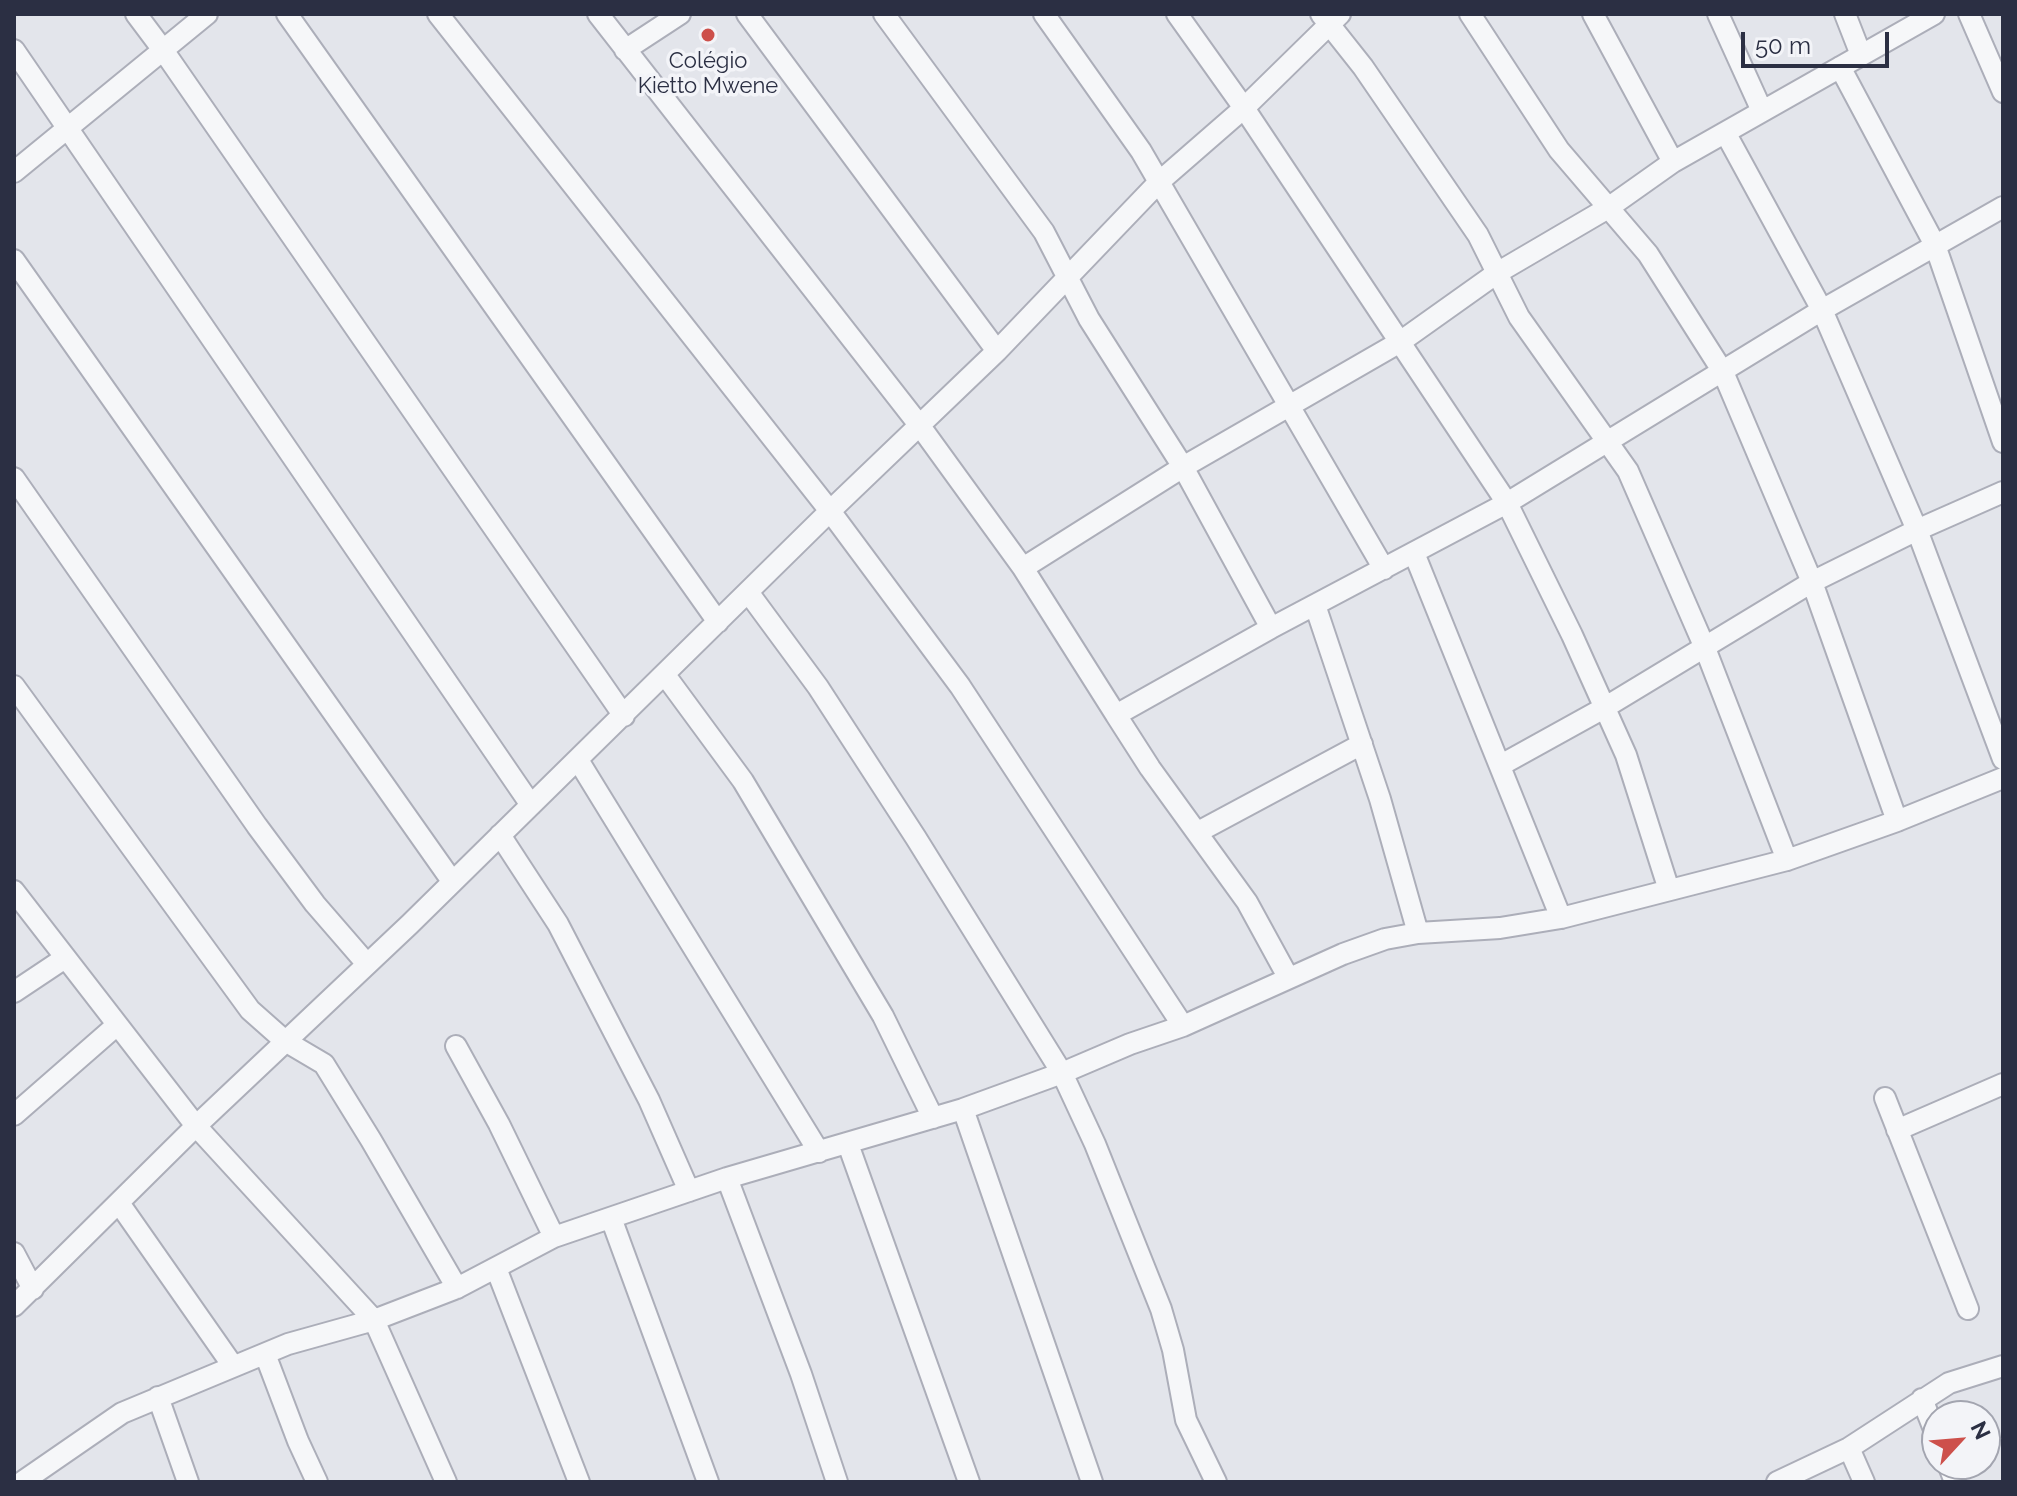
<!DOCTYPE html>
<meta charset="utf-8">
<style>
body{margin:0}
#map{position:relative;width:2017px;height:1496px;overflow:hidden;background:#e3e5eb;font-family:Raleway,sans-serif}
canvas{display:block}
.frame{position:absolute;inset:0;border:16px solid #2b2f43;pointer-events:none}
.north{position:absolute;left:1921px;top:1400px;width:80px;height:80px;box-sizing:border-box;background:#f3f4f8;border:2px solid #a3a5b0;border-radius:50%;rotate:64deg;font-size:22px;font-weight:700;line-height:32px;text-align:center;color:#2b2f43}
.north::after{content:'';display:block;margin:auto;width:28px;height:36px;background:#cd504b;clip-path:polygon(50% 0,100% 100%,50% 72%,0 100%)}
.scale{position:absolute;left:1741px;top:32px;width:148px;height:36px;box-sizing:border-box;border:4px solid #2b2f43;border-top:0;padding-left:10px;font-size:24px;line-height:28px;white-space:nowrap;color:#2b2f43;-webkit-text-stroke:6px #f3f4f8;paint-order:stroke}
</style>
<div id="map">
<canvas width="2017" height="1496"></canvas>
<div class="frame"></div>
<div class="north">N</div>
<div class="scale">50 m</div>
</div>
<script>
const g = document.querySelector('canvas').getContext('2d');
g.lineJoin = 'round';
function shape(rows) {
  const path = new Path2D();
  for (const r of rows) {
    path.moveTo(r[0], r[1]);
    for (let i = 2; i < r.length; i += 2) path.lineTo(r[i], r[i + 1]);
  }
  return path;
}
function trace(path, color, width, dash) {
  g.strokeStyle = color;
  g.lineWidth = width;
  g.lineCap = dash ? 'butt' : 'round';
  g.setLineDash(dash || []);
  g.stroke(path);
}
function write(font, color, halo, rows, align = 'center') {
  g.font = font + ' Raleway,sans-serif';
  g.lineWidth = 7;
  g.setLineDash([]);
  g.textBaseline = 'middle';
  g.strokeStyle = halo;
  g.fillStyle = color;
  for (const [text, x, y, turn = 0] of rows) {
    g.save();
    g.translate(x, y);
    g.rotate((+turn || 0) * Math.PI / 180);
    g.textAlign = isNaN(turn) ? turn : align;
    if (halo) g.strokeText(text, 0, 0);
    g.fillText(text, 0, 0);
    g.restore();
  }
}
const street = shape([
 [136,14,163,50,624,716],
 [287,14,718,622],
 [438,14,830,511,960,686,1183,1026],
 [598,14,920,426,1023,568,1116,715,1271,628,1507,503,1822,310,2003,207],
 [747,14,997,351],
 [884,14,1044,232,1089,319,1183,467,1271,628],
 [1044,14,1141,151,1384,569],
 [1177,14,1244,108,1507,503,1572,635,1626,755,1669,890],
 [1321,14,1363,67,1478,235,1519,317,1628,471,1705,648,1787,860],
 [1470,14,1559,150,1648,254,1723,372,1812,582,1897,821],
 [1593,14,1673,162],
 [1718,14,1762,111],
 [1845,14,1861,55],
 [1969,14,2003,92],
 [14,50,531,805],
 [625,50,680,14],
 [1840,67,1935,245,2003,442],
 [1726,134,1822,310,1917,530,2003,759],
 [14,172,207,14],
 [14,260,452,881],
 [14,478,257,826,315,904,367,964],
 [1414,553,1561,918],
 [1023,568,1183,467,1400,342,1497,273,1608,208,1673,162,1934,14],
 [748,592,818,687,916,838,1062,1073,1095,1144,1161,1309,1173,1350,1186,1420,1216,1482],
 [1315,605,1380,799,1418,933],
 [665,675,743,781,883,1016,933,1118],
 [14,686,250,1010,285,1041,324,1064,371,1140,457,1288],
 [1116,715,1150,768,1247,902,1288,977],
 [578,760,819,1152],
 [1501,765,1604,708,1812,582,1917,530,2003,492],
 [1198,832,1362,744],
 [500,835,558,924,649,1100,689,1191],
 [14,891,196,1126,374,1320,446,1482],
 [14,992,65,958],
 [456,1046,499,1124,554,1237],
 [1885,1098,1968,1309],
 [963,1109,1092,1482],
 [14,1115,117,1025],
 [1897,1130,2003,1084],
 [848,1144,969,1482],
 [727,1178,801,1374,837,1482],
 [119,1203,233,1366],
 [611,1218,708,1482],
 [14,1253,33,1289],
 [496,1268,579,1482],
 [14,1306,196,1126,410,924,830,511,997,351,1159,182,1244,108,1340,14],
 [265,1354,298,1441,317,1482],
 [158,1397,188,1482],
 [1922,1399,1937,1437],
 [1849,1448,1864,1482],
 [1948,1464,1955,1482],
 [22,1482,122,1413,288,1344,374,1320,457,1288,554,1237,727,1178,963,1109,1062,1073,1130,1044,1183,1026,1343,954,1385,939,1418,933,1500,928,1561,918,1787,860,1897,821,2003,778],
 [1777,1482,1849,1448,1949,1383,2003,1366]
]);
trace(street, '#acaeb9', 24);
trace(street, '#f6f7f9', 20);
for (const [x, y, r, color] of [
 [708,35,8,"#cd504b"]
]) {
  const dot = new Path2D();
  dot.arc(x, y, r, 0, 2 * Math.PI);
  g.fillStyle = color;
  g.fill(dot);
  trace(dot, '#f3f4f8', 3);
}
write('22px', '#2b2f43', '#f3f4f8', [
 ["Colégio",708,61],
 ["Kietto Mwene",708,86]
]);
</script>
